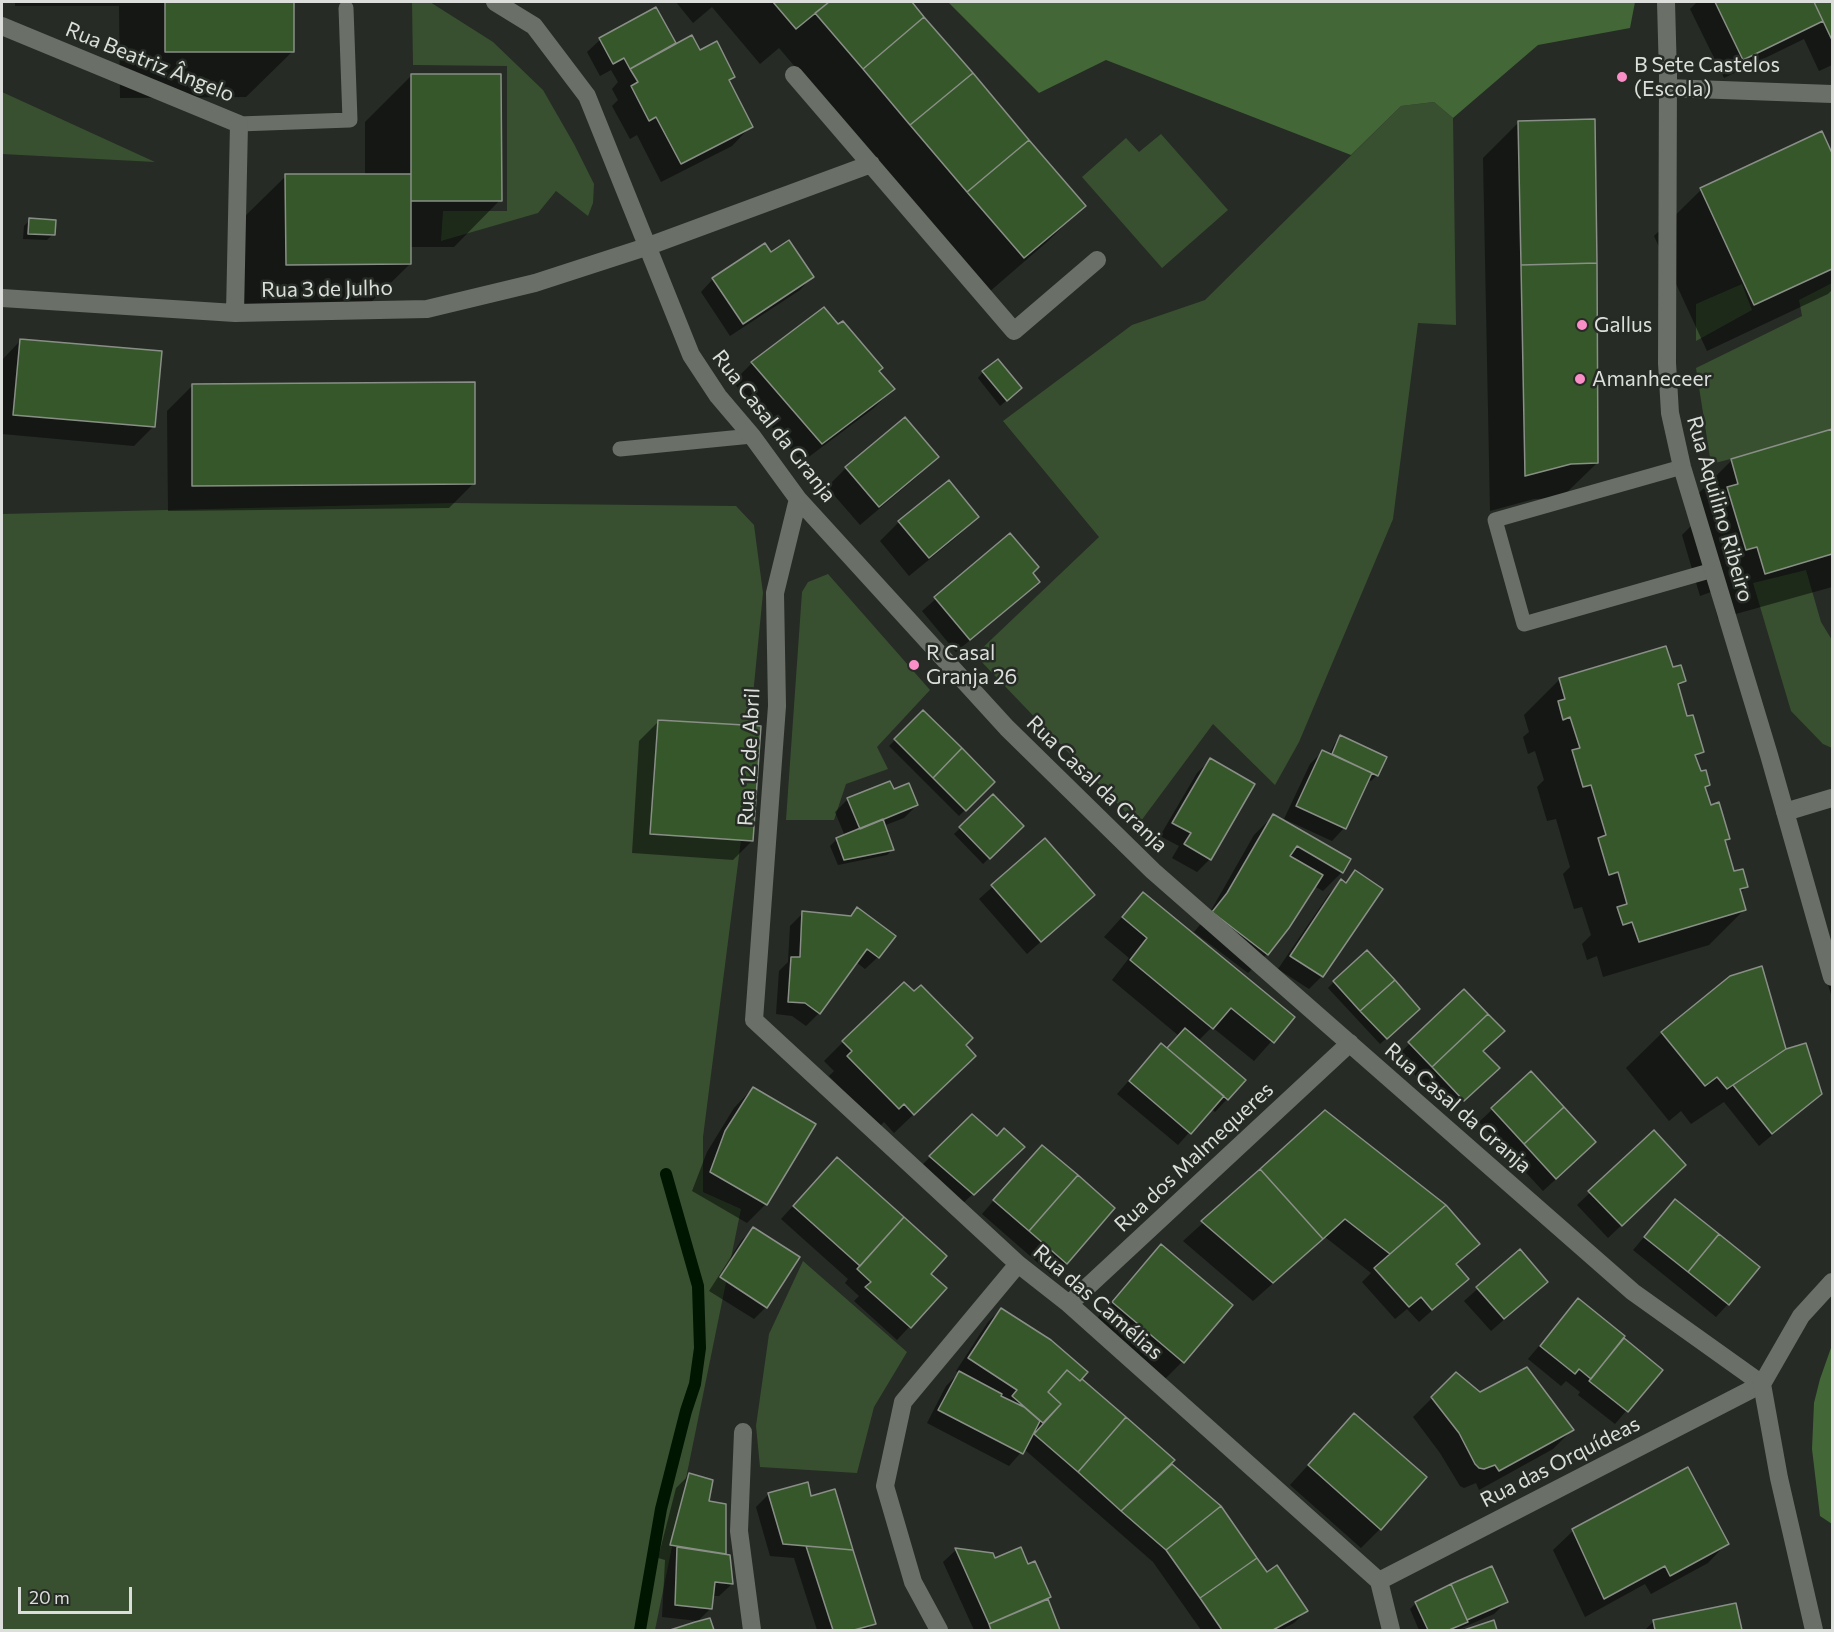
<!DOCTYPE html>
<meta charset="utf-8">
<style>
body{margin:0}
#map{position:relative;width:1834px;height:1632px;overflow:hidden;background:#262b25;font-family:Commissioner,sans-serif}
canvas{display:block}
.frame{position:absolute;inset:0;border:3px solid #dbdeda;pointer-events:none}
.scale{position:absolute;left:18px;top:1587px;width:114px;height:27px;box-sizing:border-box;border:3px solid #dbdeda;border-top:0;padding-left:8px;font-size:18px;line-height:21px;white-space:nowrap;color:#dbdeda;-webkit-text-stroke:4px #262b25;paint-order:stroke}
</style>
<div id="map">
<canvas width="1834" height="1632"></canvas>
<div class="frame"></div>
<div class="scale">20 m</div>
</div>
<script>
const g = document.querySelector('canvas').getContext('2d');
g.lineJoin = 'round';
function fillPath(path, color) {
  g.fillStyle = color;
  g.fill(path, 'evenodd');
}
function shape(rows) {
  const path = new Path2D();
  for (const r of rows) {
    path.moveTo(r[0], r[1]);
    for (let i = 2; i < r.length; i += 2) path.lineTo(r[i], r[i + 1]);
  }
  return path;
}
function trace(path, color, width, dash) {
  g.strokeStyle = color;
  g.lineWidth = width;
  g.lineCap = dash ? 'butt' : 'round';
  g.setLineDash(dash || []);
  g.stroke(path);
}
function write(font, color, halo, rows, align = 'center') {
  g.font = font + ' Commissioner,sans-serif';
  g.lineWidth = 5;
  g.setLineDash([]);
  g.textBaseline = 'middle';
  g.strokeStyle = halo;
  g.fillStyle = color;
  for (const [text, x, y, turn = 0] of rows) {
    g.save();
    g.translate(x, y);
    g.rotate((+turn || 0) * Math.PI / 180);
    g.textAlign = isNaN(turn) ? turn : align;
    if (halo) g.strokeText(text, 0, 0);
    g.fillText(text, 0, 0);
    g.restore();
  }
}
fillPath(shape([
 [412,2,430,2,493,42,543,90,574,144,594,184,593,203,588,216,556,191,538,213,441,241,443,211,507,211,507,66,413,65],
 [2,92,155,162,2,154],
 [1434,102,1453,118,1456,325,1418,323,1393,519,1299,742,1275,785,1213,724,1138,825,975,655,1099,537,1003,421,1132,325,1205,300,1401,106],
 [1161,134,1228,210,1162,268,1082,177,1126,138,1139,152],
 [1832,283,1832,433,1711,464,1696,368,1802,316,1799,300],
 [1742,284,1752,310,1696,341,1696,304],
 [452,503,736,506,754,525,763,593,750,726,658,721,651,834,741,840,703,1137,703,1192,741,1209,655,1630,2,1630,2,514],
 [1806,570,1821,622,1832,640,1832,748,1823,744,1791,711,1753,583],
 [828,574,930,690,877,747,888,769,846,784,834,820,786,820,802,592,808,582],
 [803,1261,907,1352,874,1407,857,1473,760,1467,756,1426,769,1334]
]), '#385030');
fillPath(shape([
 [948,2,1635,2,1630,28,1538,45,1453,118,1434,102,1401,106,1351,155,1106,60,1039,93],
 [1832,1345,1832,1524,1820,1516,1812,1449,1814,1403,1820,1379]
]), '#446738');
fillPath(shape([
 [15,2,293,2,293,51,246,97,120,98,119,6,15,6],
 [676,2,910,2,1084,206,1048,241,988,293,779,48,760,64,712,7,693,23],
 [1697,2,1832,2,1832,65,1819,71,1804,39,1724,78,1690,9],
 [655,9,674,43,669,48,699,52,734,76,728,82,751,126,732,146,661,182,637,135,630,139,612,106,618,100,612,89,618,82,611,70,600,76,587,52,600,40],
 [411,76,500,200,454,247,410,247,410,264,363,310,240,311,239,222,286,176,365,175,365,122],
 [1518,123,1597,463,1561,498,1534,499,1490,511,1483,158],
 [1822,133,1832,157,1832,290,1828,294,1707,351,1654,236,1701,190],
 [30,220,53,234,47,240,23,239,24,226],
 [771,254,812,277,800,290,730,336,701,292,713,279],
 [21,340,153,427,134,446,2,434,2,360],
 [752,363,893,389,874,408,802,462,733,382],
 [983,372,1014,394,1000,406,978,378],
 [192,386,474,483,449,508,168,511,167,411],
 [1832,431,1832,587,1718,619,1711,592,1700,596,1682,535,1691,526,1685,507,1732,460],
 [937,457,918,476,860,525,827,487,846,468],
 [977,517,958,536,909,576,880,541,899,522],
 [1010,535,1031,573,1025,594,956,652,922,611],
 [1672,669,1684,681,1677,688,1686,718,1702,751,1695,758,1700,773,1709,785,1704,789,1710,806,1728,838,1724,842,1733,873,1746,887,1740,893,1744,910,1709,945,1603,977,1597,956,1587,960,1582,944,1591,935,1582,907,1574,909,1563,874,1570,867,1556,819,1547,821,1537,787,1544,780,1535,751,1528,754,1523,737,1529,732,1524,715,1560,679],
 [923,712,993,782,959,816,889,746],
 [658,722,752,841,733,860,632,853,639,741],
 [1341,737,1377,775,1371,781,1367,780,1344,828,1332,841,1284,819,1310,764,1323,751,1329,755,1335,743],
 [1210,760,1210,859,1197,872,1172,858,1179,846,1160,836,1197,773],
 [893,791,917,805,904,818,883,826,893,849,887,855,838,865,830,846,836,840,845,836,835,812,848,799],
 [993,797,1022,826,983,864,954,834],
 [1273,816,1342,872,1323,891,1314,886,1267,954,1248,973,1194,932,1209,914,1254,835],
 [1045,840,1093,895,1027,954,979,899],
 [1355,872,1322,976,1309,989,1278,969,1329,894,1342,881,1344,883],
 [1143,894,1293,1017,1254,1061,1212,1027,1198,1041,1227,1099,1215,1112,1211,1108,1178,1145,1117,1094,1161,1045,1166,1049,1179,1036,1112,980,1129,958,1104,937],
 [803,913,850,917,878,957,865,969,856,962,819,1013,806,1026,792,1016,776,1014,779,971,788,962,790,926],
 [1832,940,1832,998,1819,953],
 [1761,968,1785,1051,1820,1093,1807,1106,1759,1146,1724,1102,1691,1124,1681,1111,1669,1121,1626,1068,1662,1033],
 [1334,982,1412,1015,1380,1044,1328,988],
 [1464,991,1485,1080,1451,1113,1397,1056],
 [843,1042,964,1045,955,1075,894,1133,884,1122,879,1127,829,1076,834,1071,824,1061],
 [1531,1073,1582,1155,1543,1191,1479,1122],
 [753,1088,766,1204,747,1223,692,1191,707,1152,734,1108],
 [1325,1112,1445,1206,1465,1256,1455,1265,1454,1291,1419,1322,1407,1309,1395,1319,1362,1282,1371,1273,1325,1237,1253,1301,1183,1241],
 [972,1116,1010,1159,960,1206,918,1169],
 [1654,1132,1672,1177,1608,1238,1577,1205],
 [1030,1159,1066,1263,1053,1276,982,1214],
 [824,1172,945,1288,897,1340,854,1301,859,1296,845,1283,848,1279,781,1219],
 [1675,1201,1728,1304,1716,1317,1633,1250],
 [753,1229,766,1307,754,1319,709,1291,741,1241],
 [1161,1246,1231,1305,1182,1362,1163,1381,1094,1322,1142,1265],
 [1520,1251,1533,1294,1491,1331,1464,1301],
 [1578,1300,1661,1370,1615,1424,1578,1395,1580,1392,1566,1381,1561,1386,1528,1359],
 [1001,1309,1173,1460,1170,1464,1220,1507,1266,1574,1306,1611,1294,1623,1281,1630,1201,1630,1153,1562,1024,1449,1009,1466,927,1423,946,1386,959,1373,956,1371,988,1322],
 [1456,1374,1480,1394,1572,1430,1553,1449,1479,1490,1476,1483,1464,1488,1460,1486,1440,1453,1413,1417],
 [1354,1415,1380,1529,1361,1548,1290,1485],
 [1688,1469,1727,1543,1708,1563,1651,1594,1645,1584,1585,1617,1553,1550,1573,1531],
 [689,1475,707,1502,724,1505,725,1555,732,1584,719,1596,712,1596,711,1608,698,1621,662,1617,665,1560,658,1558,676,1488],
 [834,1491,874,1623,867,1630,817,1630,794,1558,770,1556,756,1507,769,1494,810,1498],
 [956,1550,992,1554,994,1559,1027,1566,1049,1597,1047,1599,1059,1630,974,1630,943,1562],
 [1506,1602,1494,1614,1457,1630,1419,1630,1410,1609,1416,1603],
 [1735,1605,1740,1630,1645,1630,1654,1621],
 [709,1619,712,1630,675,1630,695,1624]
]), '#0007');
trace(shape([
 [640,1630,661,1509,686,1411,695,1384,700,1348,698,1286,666,1174]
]), '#011600', 12);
const building = shape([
 [165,2,294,2,294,52,165,52,165,2],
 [773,2,829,2,796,29,773,2],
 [829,2,912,2,924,17,863,69,815,13,829,2],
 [1715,2,1814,2,1823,21,1743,60,1715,2],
 [1814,2,1832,2,1832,40,1814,2],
 [656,7,676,43,630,69,624,58,613,64,599,38,656,7],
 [924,17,973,73,910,125,863,69,924,17],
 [692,35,700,50,717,41,735,77,729,80,753,127,681,164,656,117,649,121,631,86,638,82,630,69,692,35],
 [973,73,1029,140,967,192,910,125,973,73],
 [411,74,501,74,502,201,411,201,411,74],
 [1595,119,1597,263,1521,265,1518,121,1595,119],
 [1822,131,1832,153,1832,269,1754,305,1700,188,1822,131],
 [1029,140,1086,206,1024,258,967,192,1029,140],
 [285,174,411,174,411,264,286,265,285,174],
 [29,218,56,220,55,235,28,234,29,218],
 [789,240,814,277,743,324,712,278,765,243,771,252,789,240],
 [1597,263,1598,463,1571,464,1525,476,1521,265,1597,263],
 [824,307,838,324,843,321,883,368,879,371,895,389,822,444,751,362,824,307],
 [20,339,162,351,155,427,13,415,20,339],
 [998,359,1022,388,1007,401,982,371,998,359],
 [475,382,475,484,192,486,192,384,475,382],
 [905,417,939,457,879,507,845,467,905,417],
 [1832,429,1832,554,1765,574,1757,547,1746,550,1727,487,1738,484,1731,459,1832,429],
 [949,480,979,517,929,558,898,521,949,480],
 [1010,533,1039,567,1033,573,1040,582,970,640,934,597,1010,533],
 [1666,646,1673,667,1681,665,1686,681,1678,684,1687,716,1693,715,1704,752,1695,755,1701,771,1706,770,1710,785,1705,787,1711,805,1719,802,1730,839,1725,840,1734,871,1743,869,1748,887,1740,889,1746,910,1639,942,1632,922,1623,925,1617,907,1627,904,1618,872,1609,875,1598,838,1606,835,1591,785,1583,787,1572,750,1580,748,1570,717,1563,720,1558,701,1565,699,1559,678,1666,646],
 [923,710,962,748,933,778,894,739,923,710],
 [658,720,761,726,753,841,650,834,658,720],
 [1340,735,1387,757,1378,776,1332,754,1340,735],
 [962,748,995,782,966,811,933,778,962,748],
 [1322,750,1372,773,1346,829,1296,806,1322,750],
 [1210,758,1255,784,1211,860,1184,844,1191,833,1172,823,1210,758],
 [890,781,894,789,909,783,918,805,860,829,847,798,890,781],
 [993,794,1024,826,990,859,959,827,993,794],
 [1273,814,1351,859,1343,873,1297,846,1290,856,1323,875,1289,928,1268,955,1212,912,1227,893,1273,814],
 [883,819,894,850,844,860,836,838,883,819],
 [1045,838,1095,895,1041,942,991,885,1045,838],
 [1355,870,1383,889,1323,977,1290,956,1341,879,1346,883,1355,870],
 [1143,892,1295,1017,1274,1043,1231,1008,1213,1029,1130,960,1147,938,1122,917,1143,892],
 [857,907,896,936,879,958,867,949,820,1014,805,1003,788,1002,791,957,800,957,802,911,851,916,857,907],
 [1367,950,1395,980,1360,1011,1333,981,1367,950],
 [1762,966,1786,1049,1727,1089,1717,1077,1705,1086,1661,1032,1730,976,1762,966],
 [1395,980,1420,1009,1387,1039,1360,1011,1395,980],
 [904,982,914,991,921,985,973,1038,966,1045,976,1056,914,1115,904,1104,899,1109,847,1056,852,1051,842,1041,904,982],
 [1464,989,1488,1014,1432,1067,1408,1042,1464,989],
 [1488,1014,1505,1031,1483,1051,1500,1068,1464,1101,1432,1067,1488,1014],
 [1185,1028,1246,1080,1228,1100,1167,1048,1185,1028],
 [1161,1043,1224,1096,1191,1134,1129,1081,1161,1043],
 [1806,1043,1822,1094,1772,1134,1733,1085,1786,1049,1806,1043],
 [1531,1071,1564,1107,1524,1144,1491,1108,1531,1071],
 [753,1087,816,1124,767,1205,710,1172,725,1131,753,1087],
 [1564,1107,1596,1142,1556,1179,1524,1144,1564,1107],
 [1325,1110,1446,1205,1390,1254,1345,1219,1323,1239,1260,1169,1325,1110],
 [972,1114,997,1136,1004,1128,1025,1147,974,1195,929,1156,972,1114],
 [1654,1130,1686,1165,1622,1226,1588,1191,1654,1130],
 [1042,1145,1078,1175,1029,1231,993,1200,1042,1145],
 [837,1157,904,1217,860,1266,793,1206,837,1157],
 [1260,1169,1323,1239,1273,1283,1201,1221,1260,1169],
 [1078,1175,1115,1208,1067,1264,1029,1231,1078,1175],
 [1675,1199,1719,1234,1688,1272,1644,1237,1675,1199],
 [1446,1205,1480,1244,1456,1264,1469,1279,1432,1310,1421,1297,1409,1307,1374,1268,1446,1205],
 [904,1217,947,1256,931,1274,947,1288,911,1328,865,1287,871,1282,857,1269,904,1217],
 [753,1227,800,1257,767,1308,720,1277,753,1227],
 [1719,1234,1760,1267,1729,1305,1688,1272,1719,1234],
 [1161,1244,1233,1305,1184,1363,1112,1302,1161,1244],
 [1520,1249,1548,1282,1504,1319,1476,1287,1520,1249],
 [1578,1298,1625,1336,1591,1379,1579,1369,1575,1374,1540,1346,1578,1298],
 [1001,1308,1051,1340,1088,1372,1080,1381,1067,1370,1048,1392,1061,1404,1043,1423,1012,1396,1017,1390,968,1358,1001,1308],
 [1624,1338,1663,1370,1628,1412,1589,1381,1624,1338],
 [1527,1367,1574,1430,1499,1471,1495,1465,1484,1469,1479,1468,1475,1464,1459,1433,1431,1397,1456,1372,1480,1392,1527,1367],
 [1067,1370,1080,1381,1082,1379,1126,1417,1078,1472,1034,1434,1061,1404,1048,1392,1067,1370],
 [959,1371,1002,1394,1001,1396,1024,1407,1040,1421,1023,1454,938,1410,959,1371],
 [1354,1413,1427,1477,1381,1530,1308,1465,1354,1413],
 [1126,1417,1175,1460,1121,1511,1078,1472,1126,1417],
 [1172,1464,1221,1506,1166,1550,1121,1511,1172,1464],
 [1688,1467,1729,1544,1670,1576,1665,1566,1604,1599,1572,1529,1688,1467],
 [689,1473,713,1480,709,1501,726,1504,726,1554,670,1545,689,1473],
 [808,1482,811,1496,835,1489,853,1550,783,1544,768,1493,808,1482],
 [1221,1506,1257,1558,1200,1598,1166,1550,1221,1506],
 [806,1546,853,1550,876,1624,854,1630,833,1630,806,1546],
 [677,1547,730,1555,733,1584,715,1582,712,1609,675,1605,677,1547],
 [1021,1547,1028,1564,1035,1561,1051,1597,989,1624,955,1548,993,1553,995,1558,1021,1547],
 [1257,1558,1267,1572,1277,1565,1308,1611,1273,1630,1222,1630,1200,1598,1257,1558],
 [1492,1566,1508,1602,1467,1620,1451,1584,1492,1566],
 [1451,1584,1468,1622,1449,1630,1428,1630,1415,1602,1451,1584],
 [1048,1599,1060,1630,991,1630,989,1624,1048,1599],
 [1736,1603,1742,1630,1655,1630,1653,1620,1736,1603],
 [710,1618,714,1630,670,1630,695,1622,710,1618],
 [1494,1620,1497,1630,1464,1630,1494,1620]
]);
fillPath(building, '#355729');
trace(building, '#898f87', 1.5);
trace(shape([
 [239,124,350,120,346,8],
 [620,449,752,436],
 [1682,467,1495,520,1524,624,1713,570]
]), '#6a6f68', 15);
trace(shape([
 [495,2,534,26,587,96,691,355,718,396,752,436,798,499,1007,728,1153,871,1633,1292,1762,1384,1379,1581],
 [2,26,239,124,235,313],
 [794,75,1014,331,1097,260],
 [1667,88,1832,94],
 [2,298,235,313,427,309,535,283,646,247,871,164],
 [798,499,775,593,777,706,754,1020,1018,1264,1069,1304,1379,1581,1391,1630],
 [1069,1304,1350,1043],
 [743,1432,739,1531,752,1630],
 [939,1630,913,1582,885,1486,903,1402,1018,1264]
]), '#6a6f68', 18);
trace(shape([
 [1666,2,1668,75,1667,363,1670,413,1682,467,1769,755,1832,977],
 [1785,812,1832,798],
 [1814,1630,1779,1478,1762,1384,1801,1316,1832,1282]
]), '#6a6f68', 18);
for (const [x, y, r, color] of [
 [1622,77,6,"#fa8fc7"],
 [1582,325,6,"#fa8fc7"],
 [1580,379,6,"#fa8fc7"],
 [914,665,6,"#fa8fc7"]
]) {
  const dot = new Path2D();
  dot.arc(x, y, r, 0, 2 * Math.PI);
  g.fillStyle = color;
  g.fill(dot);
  trace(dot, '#262b25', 2);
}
write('21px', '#dbdeda', '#262b25', [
 ["Rua Beatriz Ângelo",150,62,22],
 ["Rua 3 de Julho",327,289,-1],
 ["Rua Casal da Granja",774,426,52],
 ["Rua Aquilino Ribeiro",1720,509,74],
 ["Rua 12 de Abril",749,757,-87],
 ["Rua Casal da Granja",1097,784,44],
 ["Rua Casal da Granja",1458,1108,41],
 ["Rua dos Malmequeres",1194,1157,-43],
 ["Rua das Camélias",1098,1302,41],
 ["Rua das Orquídeas",1560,1462,-27]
]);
write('21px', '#dbdeda', '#262b25', [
 ["B Sete Castelos",1634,65],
 ["(Escola)",1634,89],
 ["Gallus",1594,325],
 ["Amanheceer",1592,379],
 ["R Casal",926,653],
 ["Granja 26",926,677]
], 'left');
</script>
